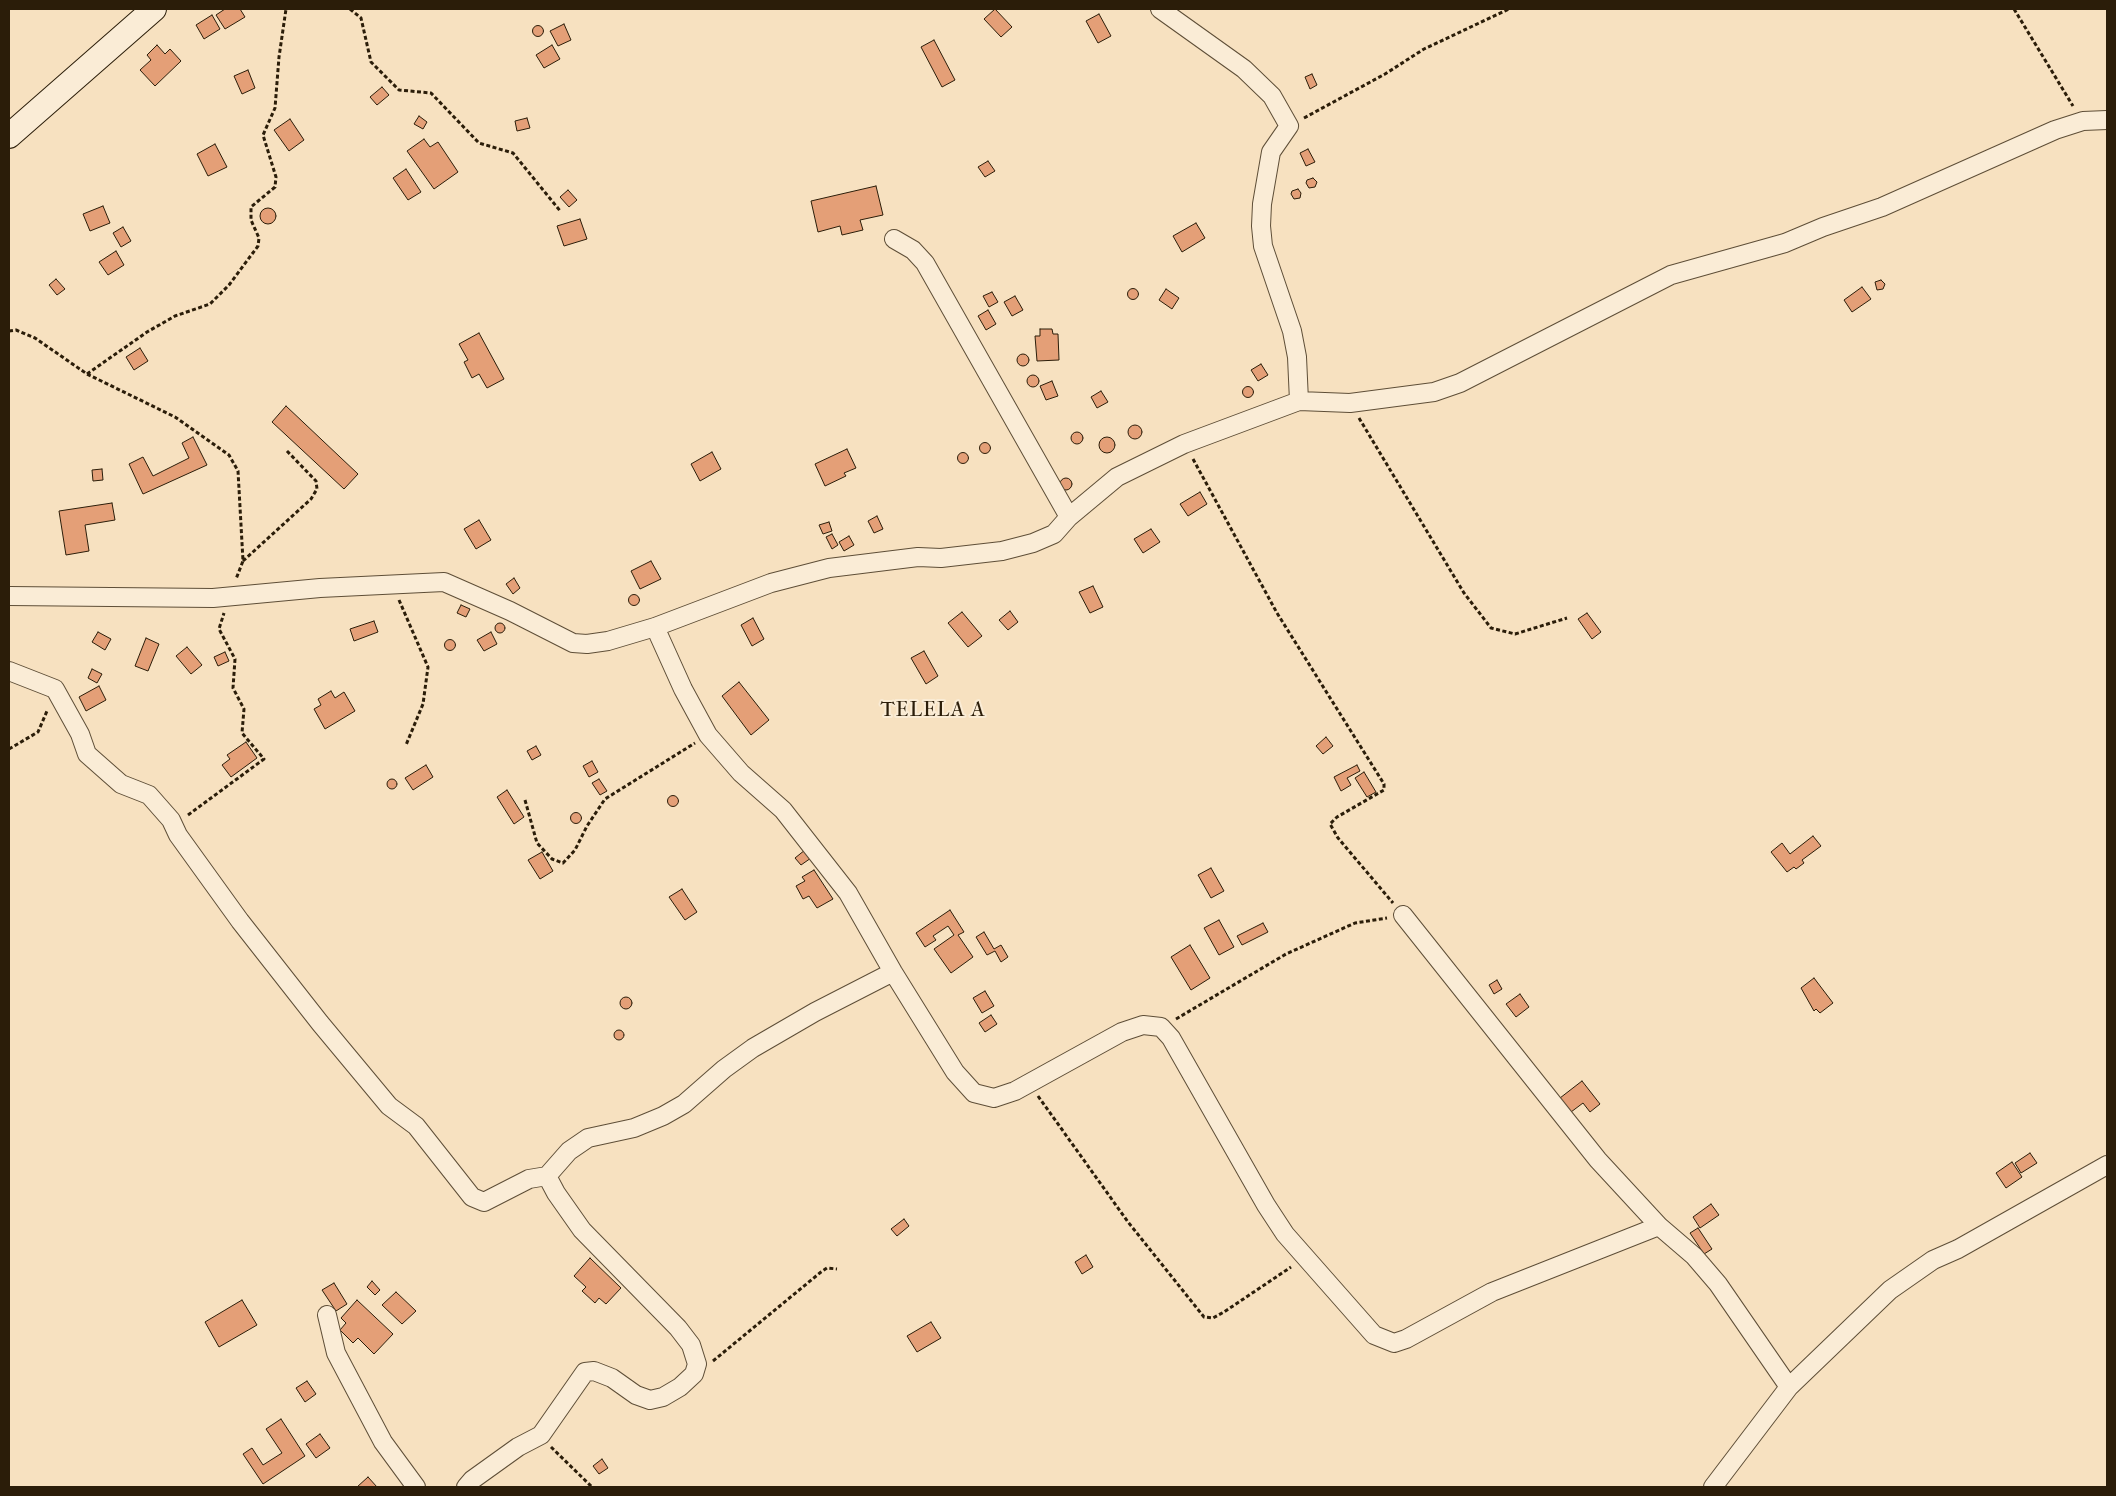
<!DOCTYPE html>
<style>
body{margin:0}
#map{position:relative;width:2116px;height:1496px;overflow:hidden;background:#f7e1c0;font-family:"IM FELL French Canon",serif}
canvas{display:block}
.frame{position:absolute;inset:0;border:10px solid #2b1d09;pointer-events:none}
</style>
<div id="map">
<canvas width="2116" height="1496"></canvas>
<div class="frame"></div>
</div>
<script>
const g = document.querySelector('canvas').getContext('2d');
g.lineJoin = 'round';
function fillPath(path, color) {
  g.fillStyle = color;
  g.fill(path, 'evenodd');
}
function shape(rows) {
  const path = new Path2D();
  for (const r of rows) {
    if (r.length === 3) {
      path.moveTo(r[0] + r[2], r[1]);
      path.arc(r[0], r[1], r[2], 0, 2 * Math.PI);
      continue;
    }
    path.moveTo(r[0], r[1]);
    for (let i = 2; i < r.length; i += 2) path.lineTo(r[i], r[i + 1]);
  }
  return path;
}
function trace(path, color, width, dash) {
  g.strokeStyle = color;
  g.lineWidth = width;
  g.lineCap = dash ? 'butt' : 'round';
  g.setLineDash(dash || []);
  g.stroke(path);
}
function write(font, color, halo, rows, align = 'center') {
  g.font = font + ' "IM FELL French Canon",serif';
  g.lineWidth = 4;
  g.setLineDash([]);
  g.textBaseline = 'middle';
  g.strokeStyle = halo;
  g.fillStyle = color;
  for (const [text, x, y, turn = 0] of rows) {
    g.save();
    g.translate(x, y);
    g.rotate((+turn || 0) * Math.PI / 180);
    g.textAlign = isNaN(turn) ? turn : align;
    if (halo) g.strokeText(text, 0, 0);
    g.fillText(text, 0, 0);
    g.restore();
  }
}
const building = shape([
 [225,9,240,9,245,17,225,29,216,15,225,9],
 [995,9,1012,27,1001,37,984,19,995,9],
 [1099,14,1111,36,1098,43,1086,21,1099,14],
 [212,15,220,29,204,39,196,25,212,15],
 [564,24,571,40,558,46,550,31,564,24],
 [538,31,5.5],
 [934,40,955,80,942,87,921,47,934,40],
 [157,45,165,54,170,49,181,61,155,86,140,70,151,60,147,55,157,45],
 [552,45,560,59,544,68,536,55,552,45],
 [248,70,255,88,242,94,234,76,248,70],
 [1312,74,1317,85,1310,89,1305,77,1312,74],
 [382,87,389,95,377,105,370,97,382,87],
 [419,116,427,122,423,129,414,124,419,116],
 [527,118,530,128,517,131,515,121,527,118],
 [290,119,304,140,289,151,274,130,290,119],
 [424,139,430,147,438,142,458,172,434,189,407,151,424,139],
 [215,144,227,167,208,176,197,154,215,144],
 [1308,149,1315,162,1306,166,1300,153,1308,149],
 [988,161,995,171,985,177,978,167,988,161],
 [406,169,421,192,408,200,393,178,406,169],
 [1313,178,1317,182,1315,187,1309,188,1306,183,1307,180,1313,178],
 [876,186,883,215,860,220,863,230,842,235,840,226,818,232,811,201,876,186],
 [1298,189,1301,193,1300,198,1294,199,1291,194,1292,191,1298,189],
 [568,190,577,200,569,207,560,197,568,190],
 [103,206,110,223,90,231,83,214,103,206],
 [268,216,8],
 [580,219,587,239,564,246,557,226,580,219],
 [1196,223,1205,238,1182,252,1173,236,1196,223],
 [123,227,131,241,121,247,113,233,123,227],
 [116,251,124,265,108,275,99,262,116,251],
 [56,279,65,289,57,295,49,285,56,279],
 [1881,280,1885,284,1883,289,1877,290,1875,282,1881,280],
 [1862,287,1871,299,1852,312,1844,300,1862,287],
 [1133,294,5.5],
 [1166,289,1179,298,1172,309,1159,300,1166,289],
 [992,292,998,302,989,307,983,296,992,292],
 [1015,296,1023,310,1012,316,1004,302,1015,296],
 [988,310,996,324,986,330,978,316,988,310],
 [1040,329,1052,329,1053,334,1058,334,1059,360,1037,361,1035,336,1040,336,1040,329],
 [479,333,504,379,487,388,479,374,472,378,464,362,468,360,459,344,479,333],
 [140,348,148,361,134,370,126,357,140,348],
 [1023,360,6],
 [1261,364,1268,375,1258,381,1251,370,1261,364],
 [1033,381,6],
 [1052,381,1058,396,1046,400,1040,386,1052,381],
 [1248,392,5.5],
 [1101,391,1108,402,1097,408,1091,397,1101,391],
 [286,406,358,474,344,489,272,422,286,406],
 [1135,432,7],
 [1077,438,6],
 [193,437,207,465,143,494,129,464,143,457,153,476,189,458,182,443,193,437],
 [1107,445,8],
 [985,448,5.5],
 [847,449,856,468,844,473,846,476,825,486,815,464,847,449],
 [712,452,721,469,700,481,691,464,712,452],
 [963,458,5.5],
 [102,469,103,480,93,481,92,470,102,469],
 [1066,484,6],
 [1200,492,1207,504,1188,516,1180,504,1200,492],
 [112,503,115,520,85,525,89,551,66,555,59,511,112,503],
 [877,516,883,529,874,533,868,521,877,516],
 [479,520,491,540,476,549,464,529,479,520],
 [829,522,832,531,823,534,819,525,829,522],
 [1151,529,1160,542,1143,553,1134,539,1151,529],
 [832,534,838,545,832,549,826,537,832,534],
 [849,536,854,545,844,551,839,542,849,536],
 [651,561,661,579,640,589,631,571,651,561],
 [514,578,520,588,513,594,506,584,514,578],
 [1093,586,1103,607,1090,613,1079,592,1093,586],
 [634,600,5.5],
 [461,605,470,609,466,617,457,613,461,605],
 [1010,611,1018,622,1008,630,999,620,1010,611],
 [962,612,982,636,968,647,948,623,962,612],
 [1587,613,1601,632,1592,639,1578,619,1587,613],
 [753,618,764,639,752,646,741,625,753,618],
 [374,621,378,632,354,641,350,629,374,621],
 [500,628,5],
 [98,632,111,639,105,650,92,642,98,632],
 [491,632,497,644,484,651,477,640,491,632],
 [146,638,159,644,148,671,135,666,146,638],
 [450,645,5.5],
 [187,647,202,665,191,674,176,656,187,647],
 [924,651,938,676,926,684,911,658,924,651],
 [225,652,229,661,218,666,214,657,225,652],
 [92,669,102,674,97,683,88,678,92,669],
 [739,682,769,720,751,735,722,696,739,682],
 [99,686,106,700,86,711,79,697,99,686],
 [331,691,335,698,344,692,355,711,325,729,314,709,321,705,318,699,331,691],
 [1326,737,1333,746,1323,754,1316,746,1326,737],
 [246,742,257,758,231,777,222,765,230,759,227,755,246,742],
 [536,746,541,755,532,760,527,751,536,746],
 [592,761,598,772,589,777,583,766,592,761],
 [426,765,433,777,413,790,405,778,426,765],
 [1357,765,1360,771,1347,778,1351,785,1341,791,1334,777,1357,765],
 [1364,772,1376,792,1367,797,1355,778,1364,772],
 [392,784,5],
 [599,779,607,791,600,795,592,783,599,779],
 [507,790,524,817,514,824,497,797,507,790],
 [673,801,5.5],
 [576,818,5.5],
 [1813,836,1821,846,1802,860,1804,863,1796,869,1794,867,1787,872,1771,852,1782,843,1790,854,1813,836],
 [805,850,811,858,801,865,795,858,805,850],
 [542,852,553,871,540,879,528,860,542,852],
 [1211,868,1224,891,1211,898,1198,875,1211,868],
 [814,870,833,899,817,908,809,896,803,899,796,886,805,881,802,877,814,870],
 [682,889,697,912,685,920,669,897,682,889],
 [950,910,964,932,958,935,973,957,951,973,934,949,954,935,948,926,933,936,936,940,925,947,916,933,950,910],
 [1219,920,1234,947,1219,955,1204,928,1219,920],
 [1263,923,1268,932,1242,945,1237,936,1263,923],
 [984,932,994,949,1001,945,1008,957,1001,962,995,951,987,955,976,937,984,932],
 [1190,945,1210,978,1191,990,1171,957,1190,945],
 [1814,978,1833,1003,1820,1013,1816,1009,1814,1011,1801,988,1814,978],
 [1497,980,1502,989,1494,994,1489,985,1497,980],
 [985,991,994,1006,982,1013,973,998,985,991],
 [1520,994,1529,1007,1516,1017,1506,1004,1520,994],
 [626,1003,6],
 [991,1015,997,1024,985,1032,979,1023,991,1015],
 [619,1035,5],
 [1582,1081,1600,1104,1590,1112,1583,1103,1571,1112,1560,1098,1582,1081],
 [2030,1153,2037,1163,2021,1173,2015,1163,2030,1153],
 [2012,1162,2022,1177,2006,1188,1996,1173,2012,1162],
 [1711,1204,1719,1215,1700,1228,1693,1217,1711,1204],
 [904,1219,909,1226,897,1236,891,1229,904,1219],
 [1698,1228,1712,1249,1704,1254,1690,1233,1698,1228],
 [1086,1255,1093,1267,1082,1274,1075,1262,1086,1255],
 [590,1258,621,1288,606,1304,599,1298,595,1303,582,1291,586,1287,574,1276,590,1258],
 [372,1281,380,1290,375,1295,367,1287,372,1281],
 [334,1283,347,1304,336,1311,322,1290,334,1283],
 [396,1292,416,1311,402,1324,382,1305,396,1292],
 [242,1300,257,1325,219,1347,205,1322,242,1300],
 [357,1300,393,1334,374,1354,358,1338,353,1343,340,1330,346,1323,341,1318,357,1300],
 [931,1322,941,1338,917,1352,907,1336,931,1322],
 [307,1381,316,1394,305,1402,296,1388,307,1381],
 [281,1419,305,1456,263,1484,243,1454,252,1448,263,1465,282,1453,266,1429,281,1419],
 [320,1434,330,1448,316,1458,306,1444,320,1434],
 [602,1459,608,1468,599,1474,593,1466,602,1459],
 [368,1477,377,1487,357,1487,368,1477]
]);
fillPath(building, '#e49f77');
trace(building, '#2b1d09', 1);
const street = shape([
 [1160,9,1244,69,1272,96,1289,126,1271,152,1262,204,1261,226,1263,246,1292,331,1297,357,1299,401],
 [894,239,913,250,925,263,1069,517],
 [9,596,213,598,320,588,444,582,510,611,573,643,587,644,608,641,655,627,771,583,829,568,918,557,941,558,1002,551,1033,543,1054,534,1069,517,1117,477,1184,444,1299,401,1350,403,1434,392,1460,383,1671,275,1785,243,1823,227,1882,207,2055,130,2083,121,2107,120],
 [655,627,683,689,708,735,741,773,783,810,848,893,893,972,955,1072,974,1093,994,1098,1015,1091,1122,1032,1143,1025,1161,1027,1171,1038,1266,1205,1285,1234,1374,1335,1394,1343,1406,1339,1492,1292,1659,1226],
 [9,671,55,689,80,734,87,754,121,784,149,795,171,820,178,835,240,921,320,1023,389,1106,416,1126,472,1197,484,1202,529,1179,547,1176,569,1151,588,1138,634,1128,663,1116,684,1104,724,1069,753,1048,815,1012,893,972],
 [1403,915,1598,1160,1659,1226,1694,1256,1718,1284,1789,1387],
 [327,1315,336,1353,383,1442,416,1487],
 [466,1487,472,1480,518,1447,541,1435,585,1372,594,1371,612,1378,636,1395,650,1400,663,1397,680,1387,694,1374,697,1364,691,1345,678,1328,582,1230,556,1193,547,1176],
 [1713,1487,1789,1387,1890,1290,1933,1260,1958,1249,2107,1165]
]);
const secondary = shape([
 [9,136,154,9]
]);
trace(street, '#5e4e37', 20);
trace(secondary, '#2b1d09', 26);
trace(shape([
 [350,9,361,18,371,62,399,90,431,93,479,143,513,153,561,212],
 [2014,9,2073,106],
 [1304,118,1385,74,1424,49,1509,9],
 [9,331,16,330,35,338,87,374,175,417,229,455,238,471,243,561,236,579],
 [87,374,147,332,175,316,210,304,229,285,258,246,259,238,251,220,251,207,275,187,276,177,263,135,275,108,279,57,286,9],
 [1359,418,1464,593,1491,628,1515,634,1567,618],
 [1193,459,1277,613,1384,784,1384,790,1337,817,1330,824,1338,838,1393,903],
 [243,561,311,499,317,489,316,481,286,450],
 [399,600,428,667,423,704,406,745],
 [9,749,38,732,47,711],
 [525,800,537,843,552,859,563,863,575,850,587,826,605,799,695,743],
 [188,815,264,759,242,733,244,709,233,688,235,659,219,629,224,613],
 [1176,1019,1286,954,1355,923,1387,918],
 [1038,1096,1128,1222,1204,1317,1213,1318,1224,1312,1291,1267],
 [713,1361,821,1272,827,1268,837,1269],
 [551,1447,592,1487]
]), '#2b1d09', 3, [4, 2.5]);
trace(street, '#faecd6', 18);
trace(secondary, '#faecd6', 24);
g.letterSpacing = '1px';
write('21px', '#2b1d09', '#faecd6', [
 ["TELELA A",933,711]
]);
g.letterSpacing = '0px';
</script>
